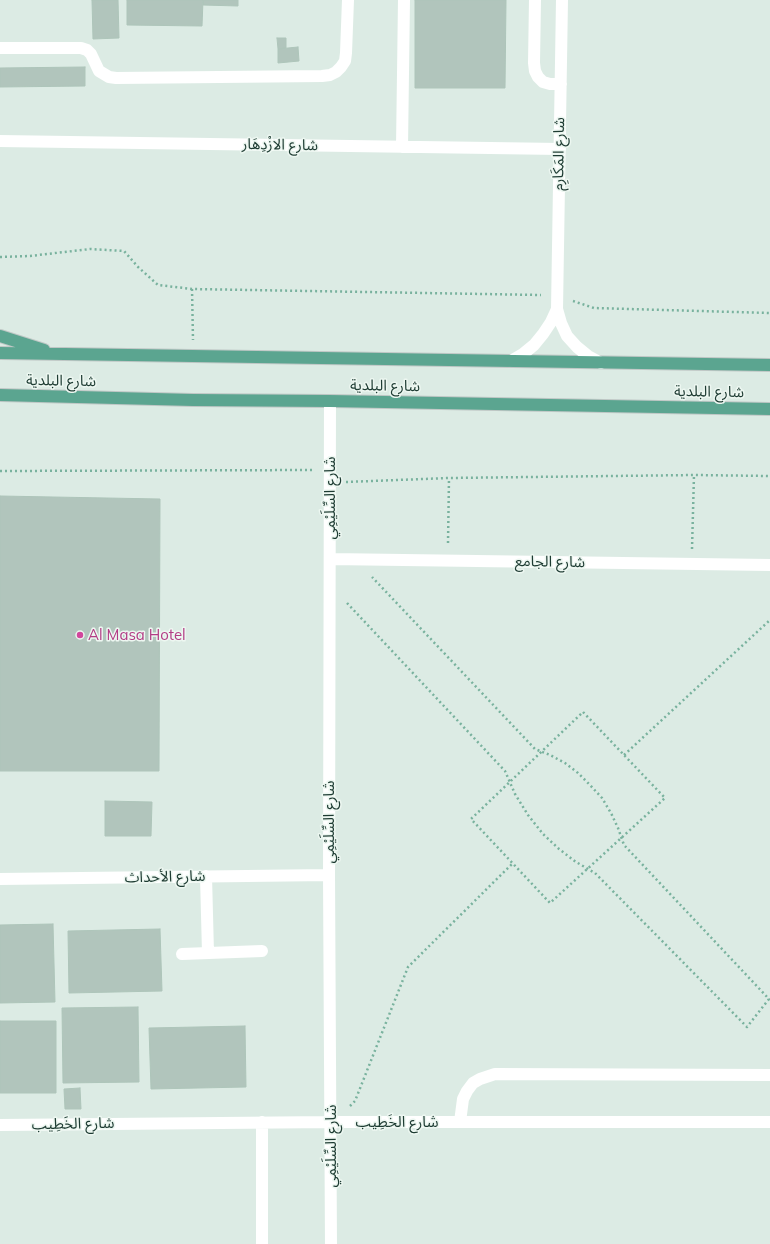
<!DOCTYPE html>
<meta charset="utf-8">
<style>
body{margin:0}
canvas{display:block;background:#dcebe4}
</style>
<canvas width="770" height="1244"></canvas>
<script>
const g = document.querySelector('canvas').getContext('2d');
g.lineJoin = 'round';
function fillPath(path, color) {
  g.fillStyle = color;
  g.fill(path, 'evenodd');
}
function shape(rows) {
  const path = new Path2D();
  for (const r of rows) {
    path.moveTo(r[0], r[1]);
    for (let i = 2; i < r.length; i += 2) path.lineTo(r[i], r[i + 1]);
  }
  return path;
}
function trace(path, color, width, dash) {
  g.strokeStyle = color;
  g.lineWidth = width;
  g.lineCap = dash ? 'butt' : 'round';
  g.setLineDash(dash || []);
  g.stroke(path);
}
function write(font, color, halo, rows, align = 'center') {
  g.font = font + ' Mulish,"Noto Sans Arabic",sans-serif';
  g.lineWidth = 3;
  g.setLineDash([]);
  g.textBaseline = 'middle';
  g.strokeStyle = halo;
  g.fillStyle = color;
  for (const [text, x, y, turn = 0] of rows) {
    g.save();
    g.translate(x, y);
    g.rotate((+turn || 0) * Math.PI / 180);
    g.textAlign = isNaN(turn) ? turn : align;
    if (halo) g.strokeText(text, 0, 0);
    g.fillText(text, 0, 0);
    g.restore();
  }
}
const building = shape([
 [92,0,118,0,119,38,93,39,92,0],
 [127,0,203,0,202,26,127,25,127,0],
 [203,0,238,0,238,6,203,5,203,0],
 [415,0,506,0,505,88,415,88,415,0],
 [277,38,286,38,286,48,278,49,277,38],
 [298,47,299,61,278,63,278,49,298,47],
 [85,67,85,86,0,87,0,68,85,67],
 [0,496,160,499,159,771,0,771,0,496],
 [105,801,152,802,151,836,105,836,105,801],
 [53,924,55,1002,0,1003,0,925,53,924],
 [160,929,162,991,69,993,68,931,160,929],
 [138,1007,139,1082,63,1083,62,1008,138,1007],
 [0,1021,56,1021,56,1093,0,1093,0,1021],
 [245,1026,246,1087,151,1089,149,1028,245,1026],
 [80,1088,81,1109,65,1109,64,1089,80,1088]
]);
fillPath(building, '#b1c5bc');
trace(building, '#aec5ba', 1);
const major = shape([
 [0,336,44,350],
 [0,353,770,365],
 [0,395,193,400,330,401,770,409]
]);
trace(major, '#c0c8c6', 14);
trace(shape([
 [0,257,30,256,90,249,124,251,138,267,158,285,192,289,541,295],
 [192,289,193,340],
 [573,301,594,308,770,313],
 [0,471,313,470],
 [346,482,449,478,694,475,770,476],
 [448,543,449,478],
 [692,549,694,475],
 [347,603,505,771,515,794,528,815,543,834,559,849,576,862,595,873,747,1027,769,999,624,845,618,828,611,813,602,798,590,785,578,773,565,763,550,755,535,749,372,577],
 [583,712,665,798,550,903,471,819,583,712],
 [624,755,770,620],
 [350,1106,355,1101,408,967,513,863]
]), '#79b29e', 2.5, [2, 3]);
trace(shape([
 [535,0,534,63,535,71,538,77,543,82,550,84,561,84],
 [562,0,557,309,561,323,567,336,577,347,588,356,601,363],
 [0,48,81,48,87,50,91,54,99,71,109,77,116,78,322,76,330,75,336,72,341,67,345,61,346,53,348,0],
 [0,141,560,149],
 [402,147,404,0],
 [511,361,523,354,534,345,543,334,551,322,557,309],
 [330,401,329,875,331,1244],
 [330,559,770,565],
 [206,876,208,953],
 [0,879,329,875],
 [182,954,262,951],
 [460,1122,463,1099,467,1091,473,1083,480,1079,495,1074,770,1075],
 [0,1125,331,1122,770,1122],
 [262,1244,262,1122]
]), '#fff', 12);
trace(major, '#5ba590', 12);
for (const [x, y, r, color] of [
 [80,635,4,"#d1479c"]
]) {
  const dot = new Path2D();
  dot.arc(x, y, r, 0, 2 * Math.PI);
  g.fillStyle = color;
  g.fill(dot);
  trace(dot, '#edf7f1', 1.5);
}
write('15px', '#1d3b32', '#edf7f1', [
 ["شارع الازْدِهَار",280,145,1],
 ["شارع المَكَارِم",559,154,-89],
 ["شارع البلدية",61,381,1],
 ["شارع البلدية",385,386,1],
 ["شارع البلدية",709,392,1],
 ["شارع السِّلَيْمِي",330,498,-90],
 ["شارع الجامع",550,562,1],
 ["شارع السِّلَيْمِي",329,822,-90],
 ["شارع الأحداث",165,877,-1],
 ["شارع الخَطِيب",397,1122],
 ["شارع الخَطِيب",73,1124,-1],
 ["شارع السِّلَيْمِي",331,1146,-90]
]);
write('15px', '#b23c85', '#edf7f1', [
 ["Al Masa Hotel",88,635]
], 'left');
</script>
